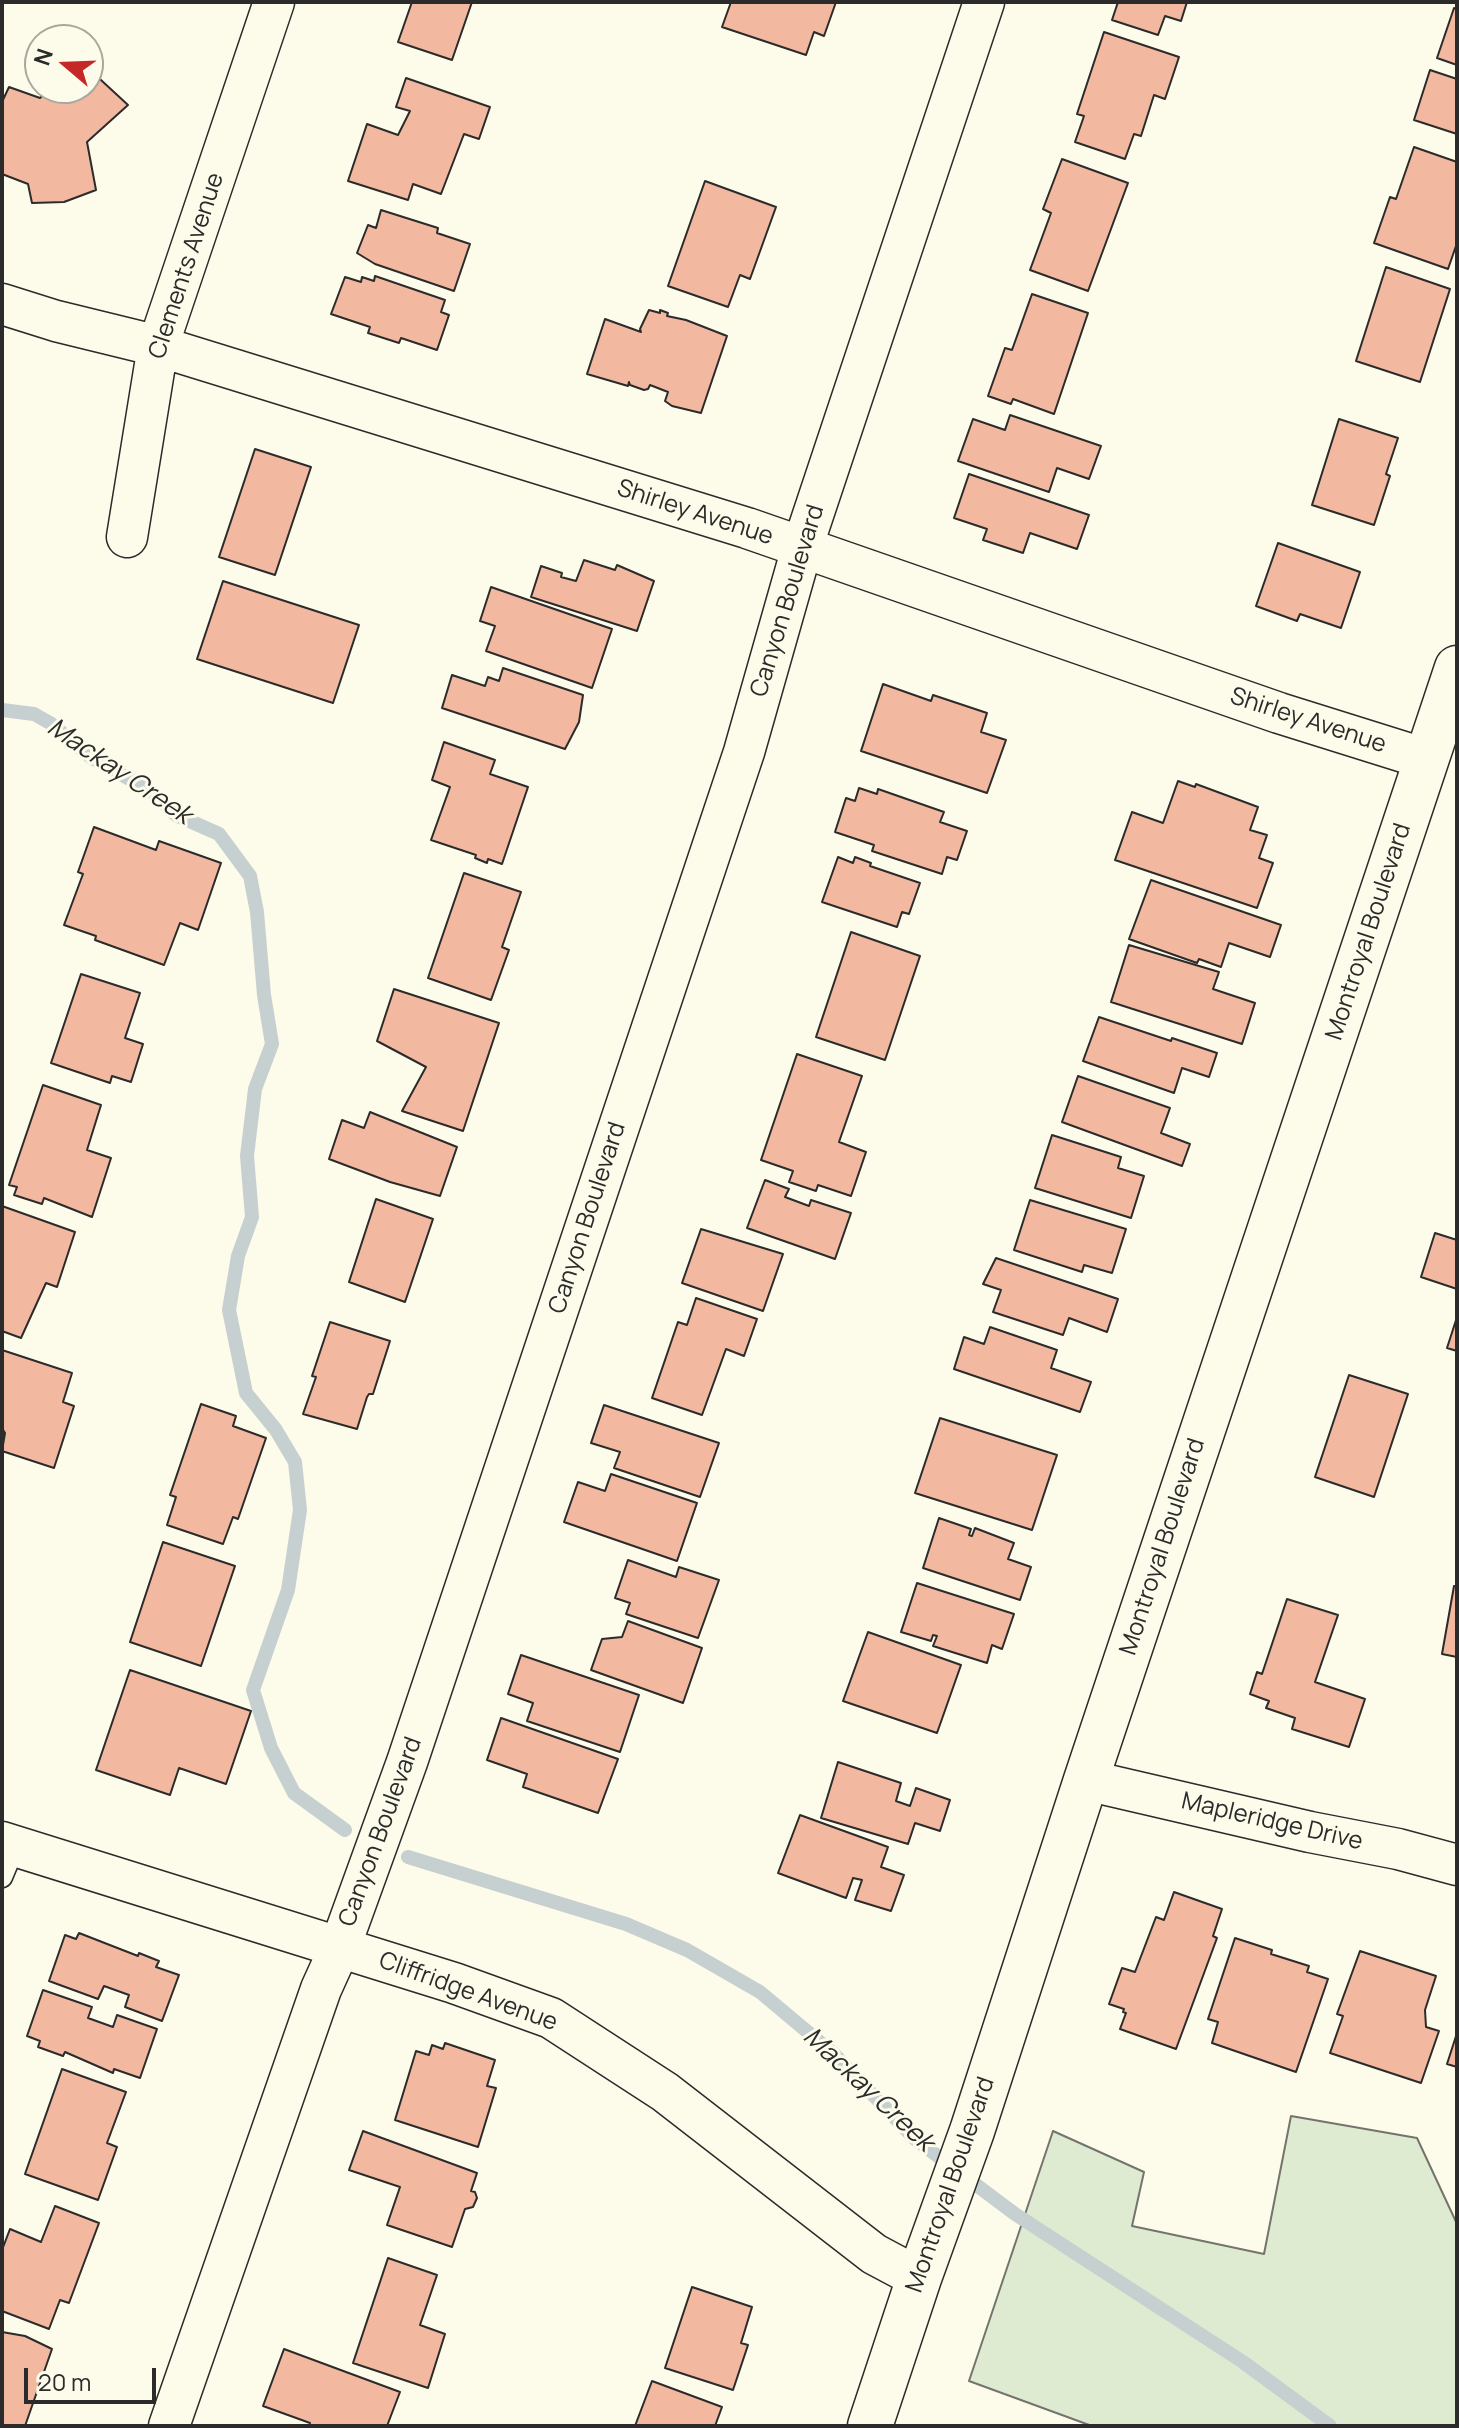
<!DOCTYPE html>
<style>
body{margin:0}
#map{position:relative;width:1459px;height:2428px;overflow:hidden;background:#fdfbea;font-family:Manrope,sans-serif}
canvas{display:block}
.frame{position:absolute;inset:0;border:4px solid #2b2b2b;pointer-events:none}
.north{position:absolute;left:24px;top:24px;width:80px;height:80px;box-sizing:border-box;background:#fdfbea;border:2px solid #a9a89e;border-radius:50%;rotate:289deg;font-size:22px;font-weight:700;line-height:32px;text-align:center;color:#2b2b2b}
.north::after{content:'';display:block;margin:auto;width:28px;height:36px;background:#c62828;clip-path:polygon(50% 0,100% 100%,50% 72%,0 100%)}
.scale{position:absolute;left:24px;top:2368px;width:132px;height:36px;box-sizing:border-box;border:4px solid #2b2b2b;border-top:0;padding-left:10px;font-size:24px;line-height:28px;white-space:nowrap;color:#2b2b2b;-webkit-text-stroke:6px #fdfbea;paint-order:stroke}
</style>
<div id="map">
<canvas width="1459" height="2428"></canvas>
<div class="frame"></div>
<div class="north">N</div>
<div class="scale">20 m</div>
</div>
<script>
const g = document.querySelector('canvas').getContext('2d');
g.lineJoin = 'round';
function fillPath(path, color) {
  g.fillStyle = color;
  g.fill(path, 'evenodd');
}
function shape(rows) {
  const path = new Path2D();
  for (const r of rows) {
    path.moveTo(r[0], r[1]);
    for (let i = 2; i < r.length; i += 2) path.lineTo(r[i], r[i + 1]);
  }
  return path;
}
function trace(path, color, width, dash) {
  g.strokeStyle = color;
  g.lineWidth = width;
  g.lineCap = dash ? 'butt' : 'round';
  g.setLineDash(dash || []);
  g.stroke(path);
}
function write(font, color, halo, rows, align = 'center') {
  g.font = font + ' Manrope,sans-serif';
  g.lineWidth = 6;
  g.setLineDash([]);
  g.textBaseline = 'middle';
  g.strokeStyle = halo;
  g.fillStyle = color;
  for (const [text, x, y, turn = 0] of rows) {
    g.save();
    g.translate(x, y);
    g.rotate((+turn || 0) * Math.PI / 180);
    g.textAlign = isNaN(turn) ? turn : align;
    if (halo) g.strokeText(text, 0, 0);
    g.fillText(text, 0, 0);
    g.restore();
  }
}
const green = shape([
 [1291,2116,1417,2138,1457,2224,1457,2426,1092,2426,969,2381,1053,2131,1144,2172,1132,2226,1264,2254,1291,2116]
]);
fillPath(green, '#deebd1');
trace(green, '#74746e', 2);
trace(shape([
 [2,710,34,714,50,723,92,758,154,793,176,815,219,834,250,876,257,912,264,995,272,1044,255,1089,247,1156,252,1217,238,1256,229,1310,246,1393,276,1430,295,1462,300,1510,288,1590,253,1690,271,1748,294,1793,345,1830],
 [408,1857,626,1924,687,1950,760,1992,834,2054,915,2139,1015,2214,1243,2362,1330,2426]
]), '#c7d0d0', 14);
const building = shape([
 [412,2,472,2,452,60,398,42,412,2],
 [731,2,836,2,824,36,814,32,806,55,722,27,731,2],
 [1118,2,1187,2,1181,21,1165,16,1158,35,1112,20,1118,2],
 [1454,8,1457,9,1457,65,1437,58,1454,8],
 [1104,32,1179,57,1165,99,1154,95,1141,136,1134,134,1125,159,1075,142,1084,116,1077,114,1104,32],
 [88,68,128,105,87,142,96,190,64,202,32,203,28,184,2,174,2,102,9,87,40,98,51,88,88,88,88,68],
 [1430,70,1457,79,1457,134,1414,120,1430,70],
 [406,78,490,107,479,139,464,134,441,194,413,184,408,200,348,181,367,124,398,135,410,111,396,107,406,78],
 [1414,147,1457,162,1457,243,1448,269,1374,243,1390,197,1396,199,1414,147],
 [1062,159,1128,183,1088,291,1030,270,1051,213,1043,209,1062,159],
 [705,181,776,207,750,279,740,275,728,307,668,286,705,181],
 [381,210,438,228,437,233,470,244,454,291,375,264,357,253,368,225,376,228,381,210],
 [1386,267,1450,289,1420,382,1356,361,1386,267],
 [375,276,445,300,441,312,449,315,437,350,401,338,399,343,368,333,370,327,331,314,345,277,361,282,362,277,374,281,375,276],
 [1032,294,1088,313,1054,414,1013,399,1011,404,988,396,1005,348,1012,350,1032,294],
 [649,310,660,313,660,310,668,313,667,316,686,320,727,336,701,413,672,406,665,401,668,392,650,385,648,389,644,390,630,385,629,382,628,386,587,374,605,319,641,332,640,329,649,310],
 [1010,415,1101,446,1089,479,1057,468,1049,492,958,461,973,419,1005,430,1010,415],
 [1339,419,1398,438,1386,474,1390,476,1374,525,1312,505,1339,419],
 [255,449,311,467,275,575,219,557,255,449],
 [969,474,1089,515,1077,549,1030,533,1023,553,983,540,987,529,954,518,969,474],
 [1278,543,1360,572,1341,628,1300,614,1297,621,1256,606,1278,543],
 [584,560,615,570,617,565,654,581,637,631,531,597,541,566,562,573,561,577,576,581,584,560],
 [223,581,359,625,333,703,197,659,223,581],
 [491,587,612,629,592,688,486,651,495,626,480,621,491,587],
 [503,668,583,695,579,722,565,749,442,708,452,675,485,686,488,677,499,681,503,668],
 [883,684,931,701,933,695,987,713,981,732,1006,740,987,793,861,751,883,684],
 [444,742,495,760,490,774,528,787,502,864,488,859,487,863,475,858,476,855,431,840,450,787,432,780,444,742],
 [1178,781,1195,787,1196,784,1258,807,1250,830,1267,835,1259,858,1273,863,1257,908,1115,860,1132,812,1163,823,1178,781],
 [859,788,877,794,878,789,944,812,940,822,967,831,957,860,947,857,942,874,872,851,874,845,835,832,846,798,855,801,859,788],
 [94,827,156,850,159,841,221,863,198,930,180,923,164,965,95,940,96,936,64,925,83,874,78,872,94,827],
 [838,857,853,863,855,857,871,863,870,866,920,883,909,914,902,912,897,927,822,902,838,857],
 [464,873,521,892,502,947,509,950,491,1000,428,978,464,873],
 [1151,880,1281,925,1270,957,1229,943,1221,967,1199,959,1197,963,1129,939,1151,880],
 [851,932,920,956,885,1060,816,1037,851,932],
 [1129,945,1219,972,1213,989,1255,1003,1242,1044,1111,1002,1129,945],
 [81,974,140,993,125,1038,143,1044,131,1082,112,1076,110,1083,51,1063,81,974],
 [394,989,499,1023,463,1131,402,1111,426,1067,377,1041,394,989],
 [1099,1017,1171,1041,1172,1038,1217,1053,1209,1077,1182,1068,1174,1093,1083,1061,1099,1017],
 [797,1054,862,1076,839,1142,866,1152,851,1196,818,1185,816,1191,789,1182,793,1171,761,1160,797,1054],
 [1078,1076,1170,1108,1161,1133,1190,1144,1182,1166,1062,1122,1078,1076],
 [43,1085,101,1105,87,1150,111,1158,92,1217,44,1198,42,1204,14,1195,17,1187,9,1185,43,1085],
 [370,1112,457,1147,440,1196,390,1182,329,1159,342,1120,364,1128,370,1112],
 [1052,1135,1121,1157,1118,1168,1144,1176,1131,1218,1035,1188,1052,1135],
 [765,1180,789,1189,785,1197,809,1206,811,1200,851,1213,835,1259,747,1228,765,1180],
 [376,1199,433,1219,405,1302,349,1282,376,1199],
 [1030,1200,1126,1229,1112,1273,1084,1265,1082,1272,1014,1250,1030,1200],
 [2,1206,75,1232,57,1287,46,1283,21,1338,2,1331,2,1206],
 [701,1229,783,1254,763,1311,682,1283,701,1229],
 [1435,1233,1457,1240,1457,1289,1421,1277,1435,1233],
 [996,1258,1118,1299,1107,1332,1069,1318,1063,1335,993,1312,1001,1290,983,1284,996,1258],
 [696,1298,757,1319,744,1356,726,1349,702,1415,652,1398,678,1322,687,1325,696,1298],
 [1457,1317,1457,1351,1447,1348,1457,1317],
 [330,1322,390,1341,373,1394,369,1394,367,1397,357,1429,303,1414,316,1377,312,1376,330,1322],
 [990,1327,1057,1350,1051,1368,1091,1382,1080,1412,954,1369,964,1337,984,1344,990,1327],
 [2,1350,72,1373,63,1402,74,1406,54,1468,2,1451,5,1433,2,1428,2,1350],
 [1349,1375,1408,1394,1374,1497,1315,1477,1349,1375],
 [201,1404,236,1416,233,1426,266,1438,238,1519,233,1517,223,1544,167,1525,176,1497,170,1495,201,1404],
 [604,1405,719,1443,700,1497,614,1468,620,1452,591,1443,604,1405],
 [940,1418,1057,1455,1032,1530,915,1493,940,1418],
 [611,1474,697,1503,677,1561,564,1522,578,1482,605,1491,611,1474],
 [939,1518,971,1529,969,1535,972,1536,975,1528,1014,1543,1008,1559,1031,1567,1020,1600,923,1568,939,1518],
 [163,1542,235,1566,201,1666,130,1642,163,1542],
 [628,1560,676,1577,679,1567,719,1580,698,1638,626,1614,630,1603,615,1598,628,1560],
 [917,1583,1014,1614,1002,1649,992,1645,987,1663,933,1646,937,1636,933,1635,931,1641,901,1632,917,1583],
 [1454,1586,1457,1586,1457,1657,1442,1654,1454,1586],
 [1287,1599,1338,1615,1315,1682,1365,1699,1349,1747,1292,1729,1295,1718,1266,1708,1269,1701,1250,1694,1257,1672,1262,1674,1287,1599],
 [628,1621,702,1648,683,1703,591,1670,602,1639,622,1637,628,1621],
 [868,1632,961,1665,937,1733,843,1701,868,1632],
 [521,1655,639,1695,620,1752,527,1721,533,1703,508,1694,521,1655],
 [130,1670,251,1711,226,1784,179,1768,170,1795,96,1770,130,1670],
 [501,1718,618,1759,598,1813,523,1787,527,1774,487,1760,501,1718],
 [838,1762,901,1783,896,1801,910,1806,916,1788,950,1800,940,1831,915,1823,908,1844,821,1818,838,1762],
 [800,1815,888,1847,881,1867,904,1875,891,1911,855,1900,862,1880,853,1878,846,1898,778,1873,800,1815],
 [1174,1892,1222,1909,1213,1936,1217,1938,1176,2049,1120,2029,1126,2013,1123,2012,1124,2009,1109,2004,1122,1968,1135,1972,1156,1917,1164,1920,1174,1892],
 [79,1933,138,1956,139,1953,159,1961,156,1967,179,1975,162,2021,125,2007,129,1995,104,1986,98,1999,49,1981,65,1935,76,1939,79,1933],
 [1235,1938,1272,1950,1271,1954,1309,1966,1307,1972,1328,1979,1296,2072,1212,2043,1218,2022,1208,2019,1235,1938],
 [1360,1951,1436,1976,1425,2010,1426,2027,1439,2031,1421,2083,1330,2053,1343,2016,1337,2014,1360,1951],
 [43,1990,92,2007,88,2018,113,2027,117,2015,157,2029,140,2078,114,2069,113,2073,65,2052,63,2056,38,2047,40,2041,27,2036,43,1990],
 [1457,2033,1457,2067,1447,2064,1457,2033],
 [445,2043,495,2060,487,2086,496,2088,478,2147,395,2120,416,2051,429,2055,432,2045,443,2049,445,2043],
 [62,2069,126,2092,107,2143,117,2147,98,2200,25,2174,62,2069],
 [363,2131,477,2173,471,2191,475,2192,477,2198,473,2207,465,2209,452,2247,387,2225,400,2187,349,2170,363,2131],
 [55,2206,99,2223,69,2303,60,2300,49,2329,2,2311,2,2250,10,2229,41,2242,55,2206],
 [388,2258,437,2275,420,2325,445,2334,428,2388,353,2363,388,2258],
 [692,2287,752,2307,741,2343,748,2345,733,2390,665,2368,692,2287],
 [2,2332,25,2336,52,2349,25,2426,2,2426,2,2332],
 [284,2349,400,2392,387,2426,309,2426,310,2423,263,2406,284,2349],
 [652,2381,722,2407,715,2426,635,2426,652,2381]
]);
fillPath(building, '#f2b8a0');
trace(building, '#2b2b2b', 2);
const lane = shape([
 [2,1877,15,1846]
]);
const street = shape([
 [2,304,56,321,158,346,747,528,1279,713,1426,759],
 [127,537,158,346,274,2],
 [1086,1780,1310,1832,1398,1849,1457,1865],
 [2,1842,454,1983,551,2018,665,2092,874,2254,919,2278],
 [169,2426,321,1989,340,1947,407,1762,744,752,802,548,984,2]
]);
const secondary = shape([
 [870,2426,919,2278,972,2131,1086,1780,1457,668]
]);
trace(lane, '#2b2b2b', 23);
trace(street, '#2b2b2b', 43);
trace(secondary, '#2b2b2b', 47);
trace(lane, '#fdfbea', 20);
trace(street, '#fdfbea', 40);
trace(secondary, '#fdfbea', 44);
write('24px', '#2b2b2b', '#fdfbea', [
 ["Clements Avenue",187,266,-72],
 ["Shirley Avenue",695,513,18],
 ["Canyon Boulevard",788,601,-73],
 ["Shirley Avenue",1308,721,18],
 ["Montroyal Boulevard",1369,932,-72],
 ["Canyon Boulevard",588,1218,-72],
 ["Montroyal Boulevard",1163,1547,-72],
 ["Mapleridge Drive",1272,1822,13],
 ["Canyon Boulevard",381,1832,-70],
 ["Cliffridge Avenue",468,1992,20],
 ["Montroyal Boulevard",951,2185,-71]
]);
write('italic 26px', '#2b2b2b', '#fdfbea', [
 ["Mackay Creek",119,772,34],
 ["Mackay Creek",868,2090,43]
]);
</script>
